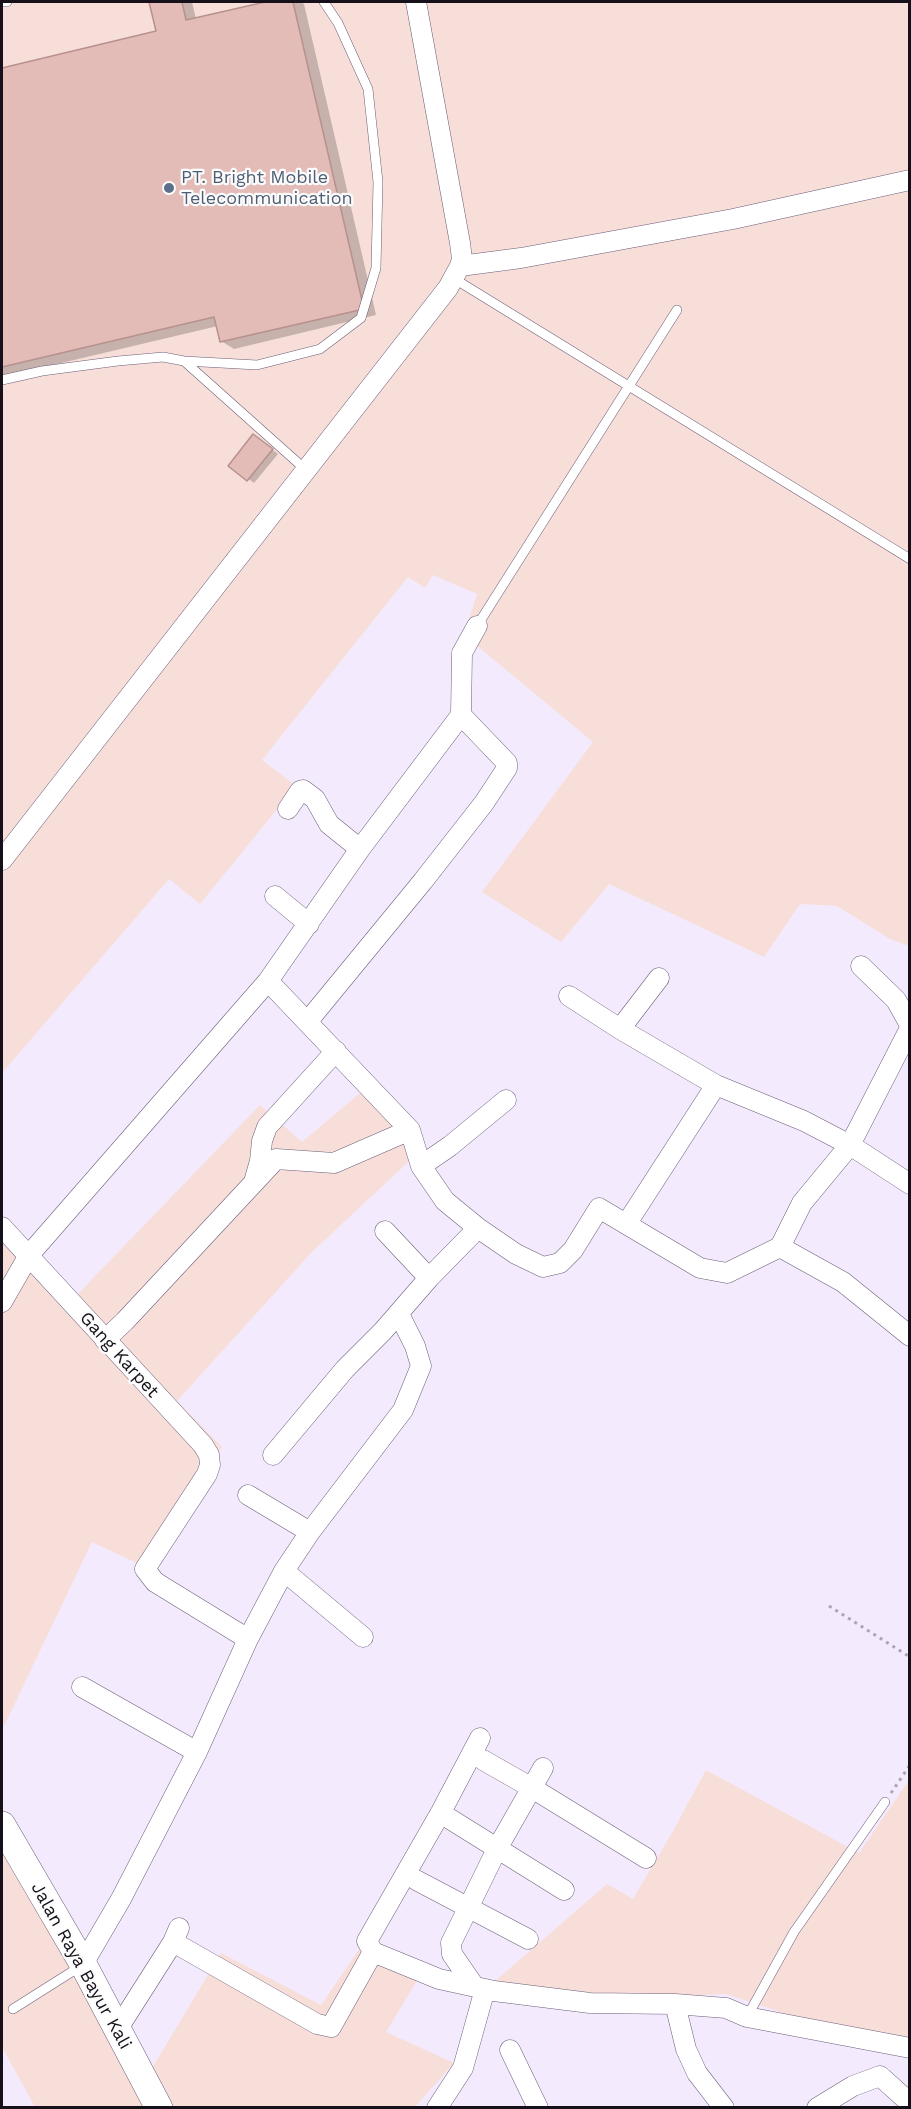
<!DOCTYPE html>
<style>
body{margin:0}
#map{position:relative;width:911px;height:2109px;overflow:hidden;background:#f4eafd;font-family:"Work Sans",sans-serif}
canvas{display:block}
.frame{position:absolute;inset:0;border:3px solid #16101b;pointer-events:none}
</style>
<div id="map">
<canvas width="911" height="2109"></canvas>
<div class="frame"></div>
</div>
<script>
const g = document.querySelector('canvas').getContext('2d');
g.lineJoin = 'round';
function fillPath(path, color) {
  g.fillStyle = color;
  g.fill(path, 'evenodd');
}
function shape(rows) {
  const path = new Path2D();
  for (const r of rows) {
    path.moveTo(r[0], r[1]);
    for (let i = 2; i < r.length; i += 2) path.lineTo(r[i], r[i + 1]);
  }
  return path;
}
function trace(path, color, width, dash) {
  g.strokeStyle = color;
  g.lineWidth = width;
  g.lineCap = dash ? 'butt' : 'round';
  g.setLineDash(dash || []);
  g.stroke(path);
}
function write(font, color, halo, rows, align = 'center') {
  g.font = font + ' "Work Sans",sans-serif';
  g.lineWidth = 4.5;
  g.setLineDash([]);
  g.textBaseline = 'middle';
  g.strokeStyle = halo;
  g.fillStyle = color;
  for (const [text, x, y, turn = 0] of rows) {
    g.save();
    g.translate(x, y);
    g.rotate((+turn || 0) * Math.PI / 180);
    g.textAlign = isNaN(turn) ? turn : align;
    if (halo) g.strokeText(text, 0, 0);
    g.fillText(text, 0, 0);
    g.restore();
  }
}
fillPath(shape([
 [2,2,909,2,909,946,890,939,837,906,800,904,764,957,609,884,561,942,482,892,593,742,464,635,477,594,433,575,425,588,408,577,262,760,296,786,200,904,169,879,2,1073],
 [366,1088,420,1151,311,1253,177,1401,222,1447,145,1567,92,1542,5,1724,2,1726,2,1226,71,1301,260,1105,302,1142],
 [706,1770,859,1853,909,1780,909,2047,897,2051,726,1994,571,2001,494,1982,607,1884,633,1899,673,1831],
 [2,1808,76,1935,148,2075,221,1953,321,2005,362,1945,418,1979,386,2032,454,2063,415,2107,35,2107,2,2047]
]), '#f8ded9');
fillPath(shape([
 [151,2,192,2,196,19,272,2,300,2,304,4,376,315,234,349,221,341,218,326,2,377,2,69,158,33],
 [259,439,278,454,254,483,230,465]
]), '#0003');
const building = shape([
 [149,2,182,2,186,20,265,2,293,2,364,309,220,342,214,317,2,367,2,68,156,31,149,2],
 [253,434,273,449,247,481,228,466,253,434]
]);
fillPath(building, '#e3bcb7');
trace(building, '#b7918d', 1.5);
const lane = shape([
 [2,2,7,2],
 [453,278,910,559],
 [2,380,42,371,118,361,163,357,184,361],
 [306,470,184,361,257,365,320,349,361,318,376,268,378,182,368,89,338,23,324,2],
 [477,626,677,310],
 [13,2009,81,1966],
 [747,2017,794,1932,885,1802]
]);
const street = shape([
 [460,266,521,258,733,219,910,180],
 [288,809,300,791,303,790,315,799,329,824,360,849],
 [2,860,448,288,460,266,462,259,460,243,416,2],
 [275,896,309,924],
 [861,966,896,1000,910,1025],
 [659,978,620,1029,716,1085,804,1121,850,1145,910,1184],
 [268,981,410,1130,421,1166,445,1201,478,1228,516,1254,543,1267,560,1263,573,1250,599,1208,700,1268,727,1273,780,1247,802,1203,850,1145,910,1028],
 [569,996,620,1029],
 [308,1021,423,881,484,803,507,768,507,763,461,715],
 [421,1166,450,1146,506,1100],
 [254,1182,260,1161,262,1141,267,1127,336,1051],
 [627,1223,716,1085],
 [2,1227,203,1445,209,1455,210,1465,207,1474,145,1569,155,1582,248,1639],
 [385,1231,429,1278],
 [780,1247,843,1282,910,1336],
 [2,1302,29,1255,268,981,360,849,461,715,462,653,477,626],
 [105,1340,125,1321,276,1159,334,1163,410,1130],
 [273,1455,345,1369,383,1331,429,1278,478,1228],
 [248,1495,310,1532],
 [284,1571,363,1637],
 [82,1687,197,1752],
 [483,1760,532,1788,646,1858],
 [450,1819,564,1890],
 [416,1880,528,1939],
 [173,1942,317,2024,331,2027,373,1952,439,1979,494,1991,590,2003,675,2004,726,2008,747,2017,910,2048],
 [373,1952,367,1941,441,1812,480,1738],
 [83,1964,121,1899,197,1752,248,1639,284,1571,310,1532,403,1410,421,1366,415,1346,399,1314],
 [474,1986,452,1954,451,1943,498,1847,543,1768],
 [675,2004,686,2049,697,2073,724,2108],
 [117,2030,173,1942,179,1928],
 [510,2050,538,2108],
 [880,2076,910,2103],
 [437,2108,463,2068,485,1989],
 [817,2108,853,2086,880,2076]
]);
const secondary = shape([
 [2,1825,83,1964,159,2108]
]);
trace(lane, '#6c5d78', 10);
trace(street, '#6c5d78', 21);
trace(secondary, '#6c5d78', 28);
trace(shape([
 [829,1606,910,1657],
 [891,1793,910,1765]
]), '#ada4b5', 3, [3, 4.5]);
trace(lane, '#fff', 9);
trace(street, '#fff', 20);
trace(secondary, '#fff', 27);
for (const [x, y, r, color] of [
 [169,188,6,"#5c6f8a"]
]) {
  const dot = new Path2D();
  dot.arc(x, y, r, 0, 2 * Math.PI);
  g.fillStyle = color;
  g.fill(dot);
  trace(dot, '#fcfcfc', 2);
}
write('18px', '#4e5e75', '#fcfcfc', [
 ["PT. Bright Mobile",181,178],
 ["Telecommunication",181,199]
], 'left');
write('18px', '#16101b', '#fcfcfc', [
 ["Gang Karpet",119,1355,48],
 ["Jalan Raya Bayur Kali",81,1966,61]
]);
</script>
